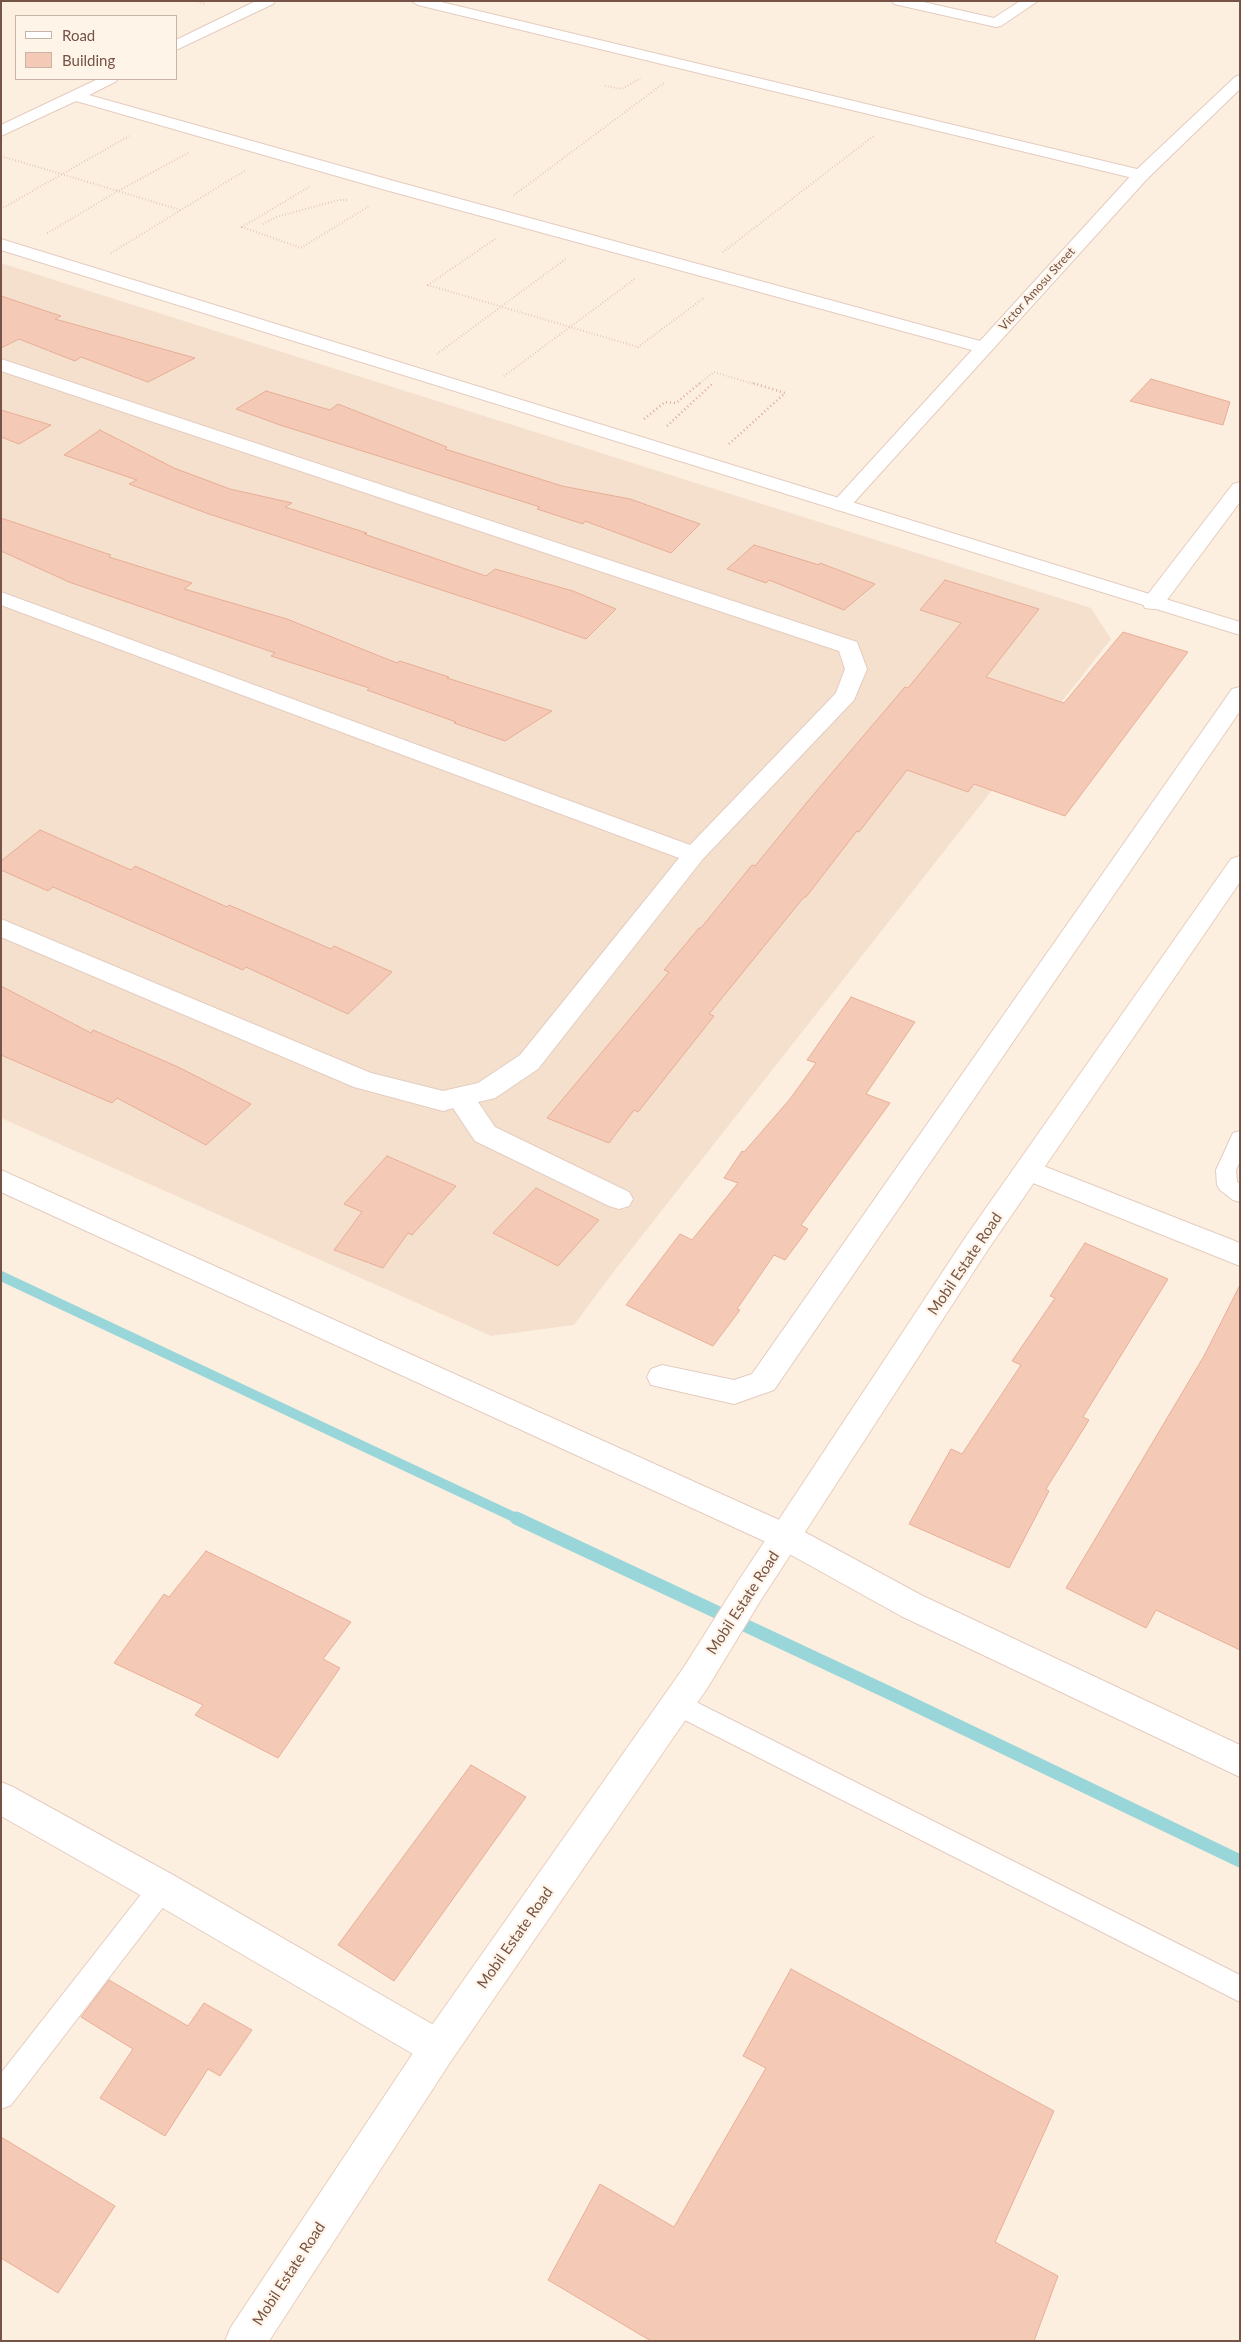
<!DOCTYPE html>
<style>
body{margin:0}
#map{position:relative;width:1241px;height:2342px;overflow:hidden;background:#fdefe0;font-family:Lato,sans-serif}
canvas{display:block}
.frame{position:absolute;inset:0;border:2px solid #755346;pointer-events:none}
.legend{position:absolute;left:15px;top:15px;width:162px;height:65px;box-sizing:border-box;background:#fff4e8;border:1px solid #c8b4a7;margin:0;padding:6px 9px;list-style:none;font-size:15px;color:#755346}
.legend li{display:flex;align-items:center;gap:10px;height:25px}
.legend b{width:25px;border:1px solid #c8b4a7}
</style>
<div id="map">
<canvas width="1241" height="2342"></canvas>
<div class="frame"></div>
<ul class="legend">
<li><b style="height:6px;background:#fff"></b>Road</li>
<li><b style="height:14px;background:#f4c9b6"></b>Building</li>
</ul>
</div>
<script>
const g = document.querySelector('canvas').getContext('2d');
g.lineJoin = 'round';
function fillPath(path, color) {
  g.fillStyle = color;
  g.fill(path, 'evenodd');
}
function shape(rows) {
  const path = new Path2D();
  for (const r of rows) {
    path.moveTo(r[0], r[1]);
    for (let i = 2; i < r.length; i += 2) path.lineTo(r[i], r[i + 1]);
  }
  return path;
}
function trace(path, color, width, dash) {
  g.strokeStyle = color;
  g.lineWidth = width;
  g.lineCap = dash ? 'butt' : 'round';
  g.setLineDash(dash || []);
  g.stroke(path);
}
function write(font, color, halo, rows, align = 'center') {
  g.font = font + ' Lato,sans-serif';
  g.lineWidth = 4.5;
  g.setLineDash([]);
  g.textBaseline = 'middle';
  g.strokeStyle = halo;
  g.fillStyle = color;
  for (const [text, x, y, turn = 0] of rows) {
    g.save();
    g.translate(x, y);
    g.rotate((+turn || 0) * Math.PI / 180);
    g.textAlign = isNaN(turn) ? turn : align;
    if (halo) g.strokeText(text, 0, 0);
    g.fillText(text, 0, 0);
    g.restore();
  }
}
fillPath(shape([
 [1,263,1091,608,1111,639,615,1270,574,1325,491,1336,1,1118]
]), '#f5e0ce');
trace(shape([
 [1,1276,518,1519]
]), '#99d6da', 10);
trace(shape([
 [516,1518,898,1697,1240,1861]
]), '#99d6da', 13);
const building = shape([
 [1,296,61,316,55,319,195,358,148,382,81,357,75,361,19,339,1,348,1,296],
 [1151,379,1230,402,1223,425,1130,401,1151,379],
 [266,391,330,410,338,404,447,447,445,449,562,486,630,499,700,524,671,553,585,521,583,524,537,509,540,507,280,425,236,409,266,391],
 [1,410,51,425,19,444,1,437,1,410],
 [100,430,174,468,230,489,292,503,285,507,367,533,364,534,486,576,495,569,573,591,616,609,586,639,515,614,209,514,129,484,137,480,64,455,100,430],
 [1,518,111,555,109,557,192,583,184,589,287,619,397,663,400,661,449,677,447,678,552,711,505,741,454,723,456,722,367,690,369,688,271,656,275,653,69,582,1,551,1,518],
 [754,545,819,565,820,563,875,584,844,610,769,580,766,583,727,569,754,545],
 [945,580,1039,609,986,677,1064,703,1123,632,1188,652,1065,816,974,784,968,792,907,770,859,832,857,831,806,897,804,897,709,1014,714,1016,638,1112,634,1110,609,1143,547,1118,669,972,664,970,699,928,701,928,752,865,755,866,808,801,905,687,908,688,961,623,920,610,945,580],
 [40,830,131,870,135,866,227,907,229,905,331,949,334,946,392,972,348,1014,246,967,243,970,53,887,48,891,1,870,1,861,40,830],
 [1,986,91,1033,93,1030,178,1067,251,1104,206,1145,117,1098,112,1103,1,1055,1,986],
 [851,997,915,1022,866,1094,890,1103,801,1225,808,1229,785,1260,774,1255,737,1309,740,1310,713,1346,626,1305,680,1234,692,1240,738,1183,724,1178,742,1151,744,1152,790,1099,816,1063,807,1060,851,997],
 [387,1156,456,1186,412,1235,408,1233,383,1268,334,1250,362,1212,344,1204,387,1156],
 [536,1188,599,1220,558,1266,493,1233,536,1188],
 [1085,1243,1168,1279,1083,1417,1089,1420,1046,1489,1049,1491,1009,1568,909,1524,951,1449,962,1454,1021,1365,1012,1361,1055,1298,1050,1296,1085,1243],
 [1240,1285,1240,1650,1156,1610,1146,1628,1066,1588,1204,1356,1240,1285],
 [206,1551,351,1622,323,1659,340,1668,278,1758,195,1715,203,1705,114,1663,164,1594,169,1597,206,1551],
 [471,1765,526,1797,394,1981,338,1945,471,1765],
 [791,1969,1054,2111,995,2242,1058,2276,1034,2341,651,2341,548,2280,600,2184,674,2227,766,2068,743,2056,791,1969],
 [109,1980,188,2026,204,2003,252,2030,220,2076,208,2069,165,2136,100,2098,133,2049,81,2017,109,1980],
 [1,2137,115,2206,58,2293,1,2258,1,2137]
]);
fillPath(building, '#f4c9b6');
trace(building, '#e8ae96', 1);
const service = shape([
 [1240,1131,1240,1161,1236,1170,1237,1182,1240,1184,1240,1202,1233,1200,1220,1190,1217,1185,1216,1170,1233,1133,1240,1131],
 [678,1693,1240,1975,1240,2002,669,1712,666,1704,669,1696,678,1693],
 [162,1876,171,1879,175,1888,171,1897,11,2105,1,2109,1,2073,153,1879,162,1876]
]);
const minor = shape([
 [256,1,275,1,273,4,176,50,176,40,256,1],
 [892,1,919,1,994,18,1020,1,1038,1,1001,26,996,27,894,4,892,1],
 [1240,75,1240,89,1147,179,848,509,841,511,834,509,831,505,834,501,972,350,382,189,76,101,1,136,1,125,98,79,118,79,115,82,89,95,394,181,980,341,1135,171,1235,77,1240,75],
 [1,359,857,642,867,669,854,700,702,860,538,1069,495,1098,478,1102,495,1127,629,1192,633,1199,629,1206,619,1209,609,1206,475,1141,453,1108,443,1111,354,1087,1,937,1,919,371,1073,443,1091,478,1083,520,1055,679,858,1,605,1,592,690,845,836,693,845,669,839,651,1,371,1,359],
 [1240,482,1240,502,1161,608,1153,609,1145,608,1142,603,1145,598,1233,484,1240,482],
 [1240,687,1240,711,774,1390,734,1404,651,1385,647,1377,651,1369,662,1365,734,1380,752,1374,1232,689,1240,687],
 [1028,1160,1240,1243,1240,1266,1018,1177,1014,1170,1018,1163,1028,1160],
 [1,1170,797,1528,923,1596,1240,1745,1240,1777,901,1616,775,1546,1,1192,1,1170],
 [1,1782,13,1787,175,1876,451,2035,457,2048,451,2061,438,2066,425,2061,149,1900,1,1816,1,1782]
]);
const tertiary = shape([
 [411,1,437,1,1141,170,1147,171,1149,175,1147,179,1141,180,418,5,411,1],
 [1,239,1240,622,1240,635,1,250,1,239]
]);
const secondary = shape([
 [1240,856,1240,882,987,1251,759,1603,708,1687,451,2061,269,2341,225,2341,231,2327,425,2035,684,1667,737,1583,967,1235,1231,859,1240,856]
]);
trace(service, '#e4ccbf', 2);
trace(minor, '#e4ccbf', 2);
trace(tertiary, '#e4ccbf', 2);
trace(secondary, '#e9cdbb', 2);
trace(shape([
 [195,1,205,4],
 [605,86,622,89,641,78],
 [1,156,118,191,46,234],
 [309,187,242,227,301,248,369,206],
 [514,195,664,83],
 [1,209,129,136],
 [180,210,118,191,188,153],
 [263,224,276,217,339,200,348,200],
 [495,239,428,285,638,347,705,297],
 [723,252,875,135],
 [111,253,246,170],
 [437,354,567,258],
 [504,376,636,278],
 [698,385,714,372,757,385]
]), '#d9ad9a', 2, [0.5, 2.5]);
trace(shape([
 [644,419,665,402,676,403,700,383],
 [667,426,712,384],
 [729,444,785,393,753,383]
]), '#d9ad9a', 2.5, [1, 3]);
fillPath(service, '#fff');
fillPath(minor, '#fff');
fillPath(tertiary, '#fff');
fillPath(secondary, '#fff');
write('12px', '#755346', '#fff4e8', [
 ["Victor Amosu Street",1037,289,-48]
]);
write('15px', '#755346', '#fff4e8', [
 ["Mobil Estate Road",965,1264,-56],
 ["Mobil Estate Road",743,1603,-57],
 ["Mobil Estate Road",515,1938,-55],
 ["Mobil Estate Road",289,2274,-57]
]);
</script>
